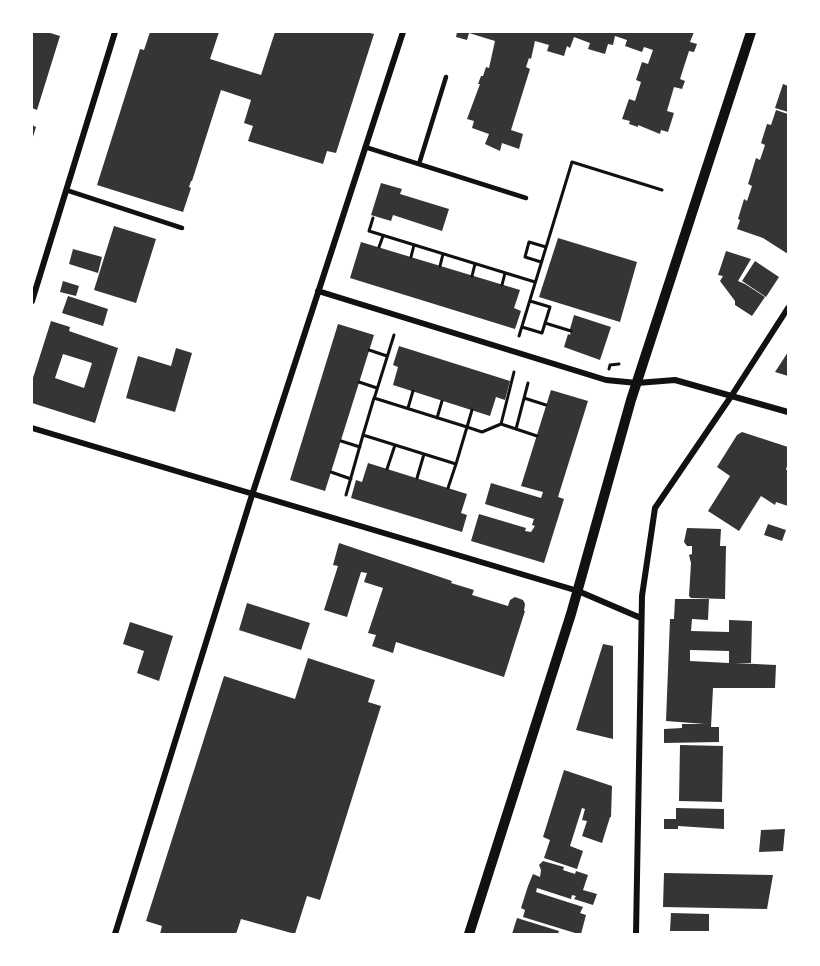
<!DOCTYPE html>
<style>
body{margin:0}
#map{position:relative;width:820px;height:966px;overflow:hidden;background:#fff;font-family:"Golos Text",sans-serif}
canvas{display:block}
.frame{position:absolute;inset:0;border:33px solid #fff;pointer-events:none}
</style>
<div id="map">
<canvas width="820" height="966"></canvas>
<div class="frame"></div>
</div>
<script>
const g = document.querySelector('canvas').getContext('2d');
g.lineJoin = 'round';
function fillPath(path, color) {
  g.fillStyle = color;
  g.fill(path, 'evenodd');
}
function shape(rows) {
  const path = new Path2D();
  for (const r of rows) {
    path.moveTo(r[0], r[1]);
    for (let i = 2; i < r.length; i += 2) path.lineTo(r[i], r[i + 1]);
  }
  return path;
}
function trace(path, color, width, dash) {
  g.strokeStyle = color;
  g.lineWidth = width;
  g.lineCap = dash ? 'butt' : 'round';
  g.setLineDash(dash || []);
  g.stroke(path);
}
fillPath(shape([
 [32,32,47,32,60,36,37,110,32,108],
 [150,32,219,32,210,59,261,75,275,32,366,32,374,34,336,153,327,151,323,164,248,141,253,126,244,123,251,100,221,90,192,181,191,181,189,187,191,188,183,212,97,185,140,49,144,50],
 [457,32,694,32,690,42,697,44,694,52,689,51,680,79,685,81,682,89,674,87,667,111,674,113,668,132,661,130,660,134,638,125,638,127,629,124,630,121,622,119,629,99,635,101,641,82,636,80,642,62,648,64,653,50,644,47,642,52,625,46,627,40,615,36,613,45,608,44,605,54,588,49,590,43,574,37,570,48,567,46,564,56,547,51,549,45,535,41,531,59,529,58,526,67,530,69,511,130,523,134,519,149,502,143,500,151,485,144,489,134,472,128,474,121,467,119,480,84,478,84,481,76,483,76,486,67,489,68,495,41,469,33,467,40,456,37],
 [783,84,788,86,788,112,775,108],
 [776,110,788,114,788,254,763,238,737,229,740,220,738,219,744,199,747,201,752,186,748,184,756,158,760,160,765,145,761,143,767,124,771,125],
 [32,125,36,127,32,140],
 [381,183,402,189,400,194,449,209,442,231,393,215,391,221,371,215],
 [114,226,156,239,136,303,94,290],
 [558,238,637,262,620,322,539,297],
 [361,242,520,290,514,308,521,311,515,329,350,278],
 [73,249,102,257,98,273,69,264],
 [726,251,751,259,738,281,745,284,765,297,752,316,735,305,735,301,720,281,723,276,718,275],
 [755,261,779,277,766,297,742,281],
 [63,281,79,286,76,296,60,292],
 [68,296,108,309,103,326,62,313],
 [574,315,611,327,600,360,564,347,568,334,570,335,571,331,570,329],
 [51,321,70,327,69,331,118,348,95,423,32,403,32,381],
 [63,354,92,363,84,388,55,378],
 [338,324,374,335,325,491,290,480],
 [399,346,510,381,505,400,496,397,490,416,393,385,398,367,393,365],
 [176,348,192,353,175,412,126,398,138,356,171,366],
 [788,352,788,376,775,372],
 [551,390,588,401,558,497,564,499,544,563,471,541,479,514,526,528,525,531,531,532,535,526,532,525,534,519,485,504,491,483,541,498,543,492,521,486],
 [742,432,788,447,788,462,786,470,788,470,788,506,776,502,775,505,761,496,739,531,708,511,730,476,717,467,737,435],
 [368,463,467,494,461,513,467,515,462,532,351,498,356,480,362,482],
 [768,524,786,530,782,541,764,535],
 [687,528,721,529,720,546,726,546,725,599,691,598,689,596,691,563,689,555,692,554,692,546,687,546,684,542],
 [339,543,452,581,451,583,474,590,472,595,508,606,510,600,515,597,523,600,525,604,524,611,525,611,504,677,396,642,393,653,372,646,376,635,368,633,383,588,364,582,367,573,361,572,347,617,324,610,338,566,333,565],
 [675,599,709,599,708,620,692,619,691,631,729,632,729,620,752,621,751,663,735,663,776,665,775,688,713,688,711,727,719,727,719,742,664,743,664,729,682,728,682,724,705,724,666,721,670,619,674,619],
 [690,650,729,651,729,663,690,661],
 [247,603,310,623,301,650,239,630],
 [130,622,173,636,159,681,137,673,144,651,123,644],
 [603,644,613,646,613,739,576,730],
 [308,658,375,680,368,702,381,706,320,900,307,896,295,934,241,919,236,934,221,933,220,934,160,934,162,926,146,921,224,676,295,699],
 [680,745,723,746,722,802,679,801],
 [564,770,612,786,611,817,610,817,602,843,582,836,587,821,582,820,585,809,582,808,570,846,583,851,577,869,544,858,550,840,543,837],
 [676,808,724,809,724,829,678,826,678,829,664,829,664,819,676,819],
 [785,829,783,851,759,852,761,830],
 [543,861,564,867,563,870,575,874,576,871,588,875,583,890,597,894,593,905,574,899,576,896,572,895,571,899,537,888,536,892,583,907,580,913,586,915,581,934,574,934,575,933,523,917,525,910,521,908,528,886,533,874,540,877,541,870,539,865],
 [664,873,773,875,767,909,663,907],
 [671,913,709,914,709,931,670,931],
 [517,918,559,931,558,934,512,934]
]), '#353535');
trace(shape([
 [373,218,369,231,535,282],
 [379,247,383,236],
 [411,257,414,245],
 [541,262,525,257,529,242,546,247],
 [440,266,443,254],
 [472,276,475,264],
 [502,285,505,273],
 [545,323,571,331],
 [522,327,542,333,550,307,530,301],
 [519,336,572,162,662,190],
 [369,350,387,356],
 [609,369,610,365,619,364],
 [359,382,377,388],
 [524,398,546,405],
 [374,399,394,335],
 [408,408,413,391],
 [472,410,467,427,456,464,363,435,374,398,467,427,482,432,501,424,514,372],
 [437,418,442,401],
 [501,424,516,429,528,383],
 [516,429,537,436],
 [341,441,360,447],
 [387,469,395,445],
 [331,472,351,479],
 [417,478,424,454],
 [448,488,456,464],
 [346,495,363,435]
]), '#111', 3);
trace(shape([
 [365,147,526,198],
 [419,164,446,77],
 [66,190,182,228]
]), '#111', 4.5);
trace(shape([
 [318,291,606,380,637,383,675,380,788,412],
 [32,301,115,32],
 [32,428,578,591,641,618],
 [115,934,252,495,403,32],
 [636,934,642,596,655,508,732,395,788,308]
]), '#111', 6);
trace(shape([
 [469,934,571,614,631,400,751,32]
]), '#111', 10);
</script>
